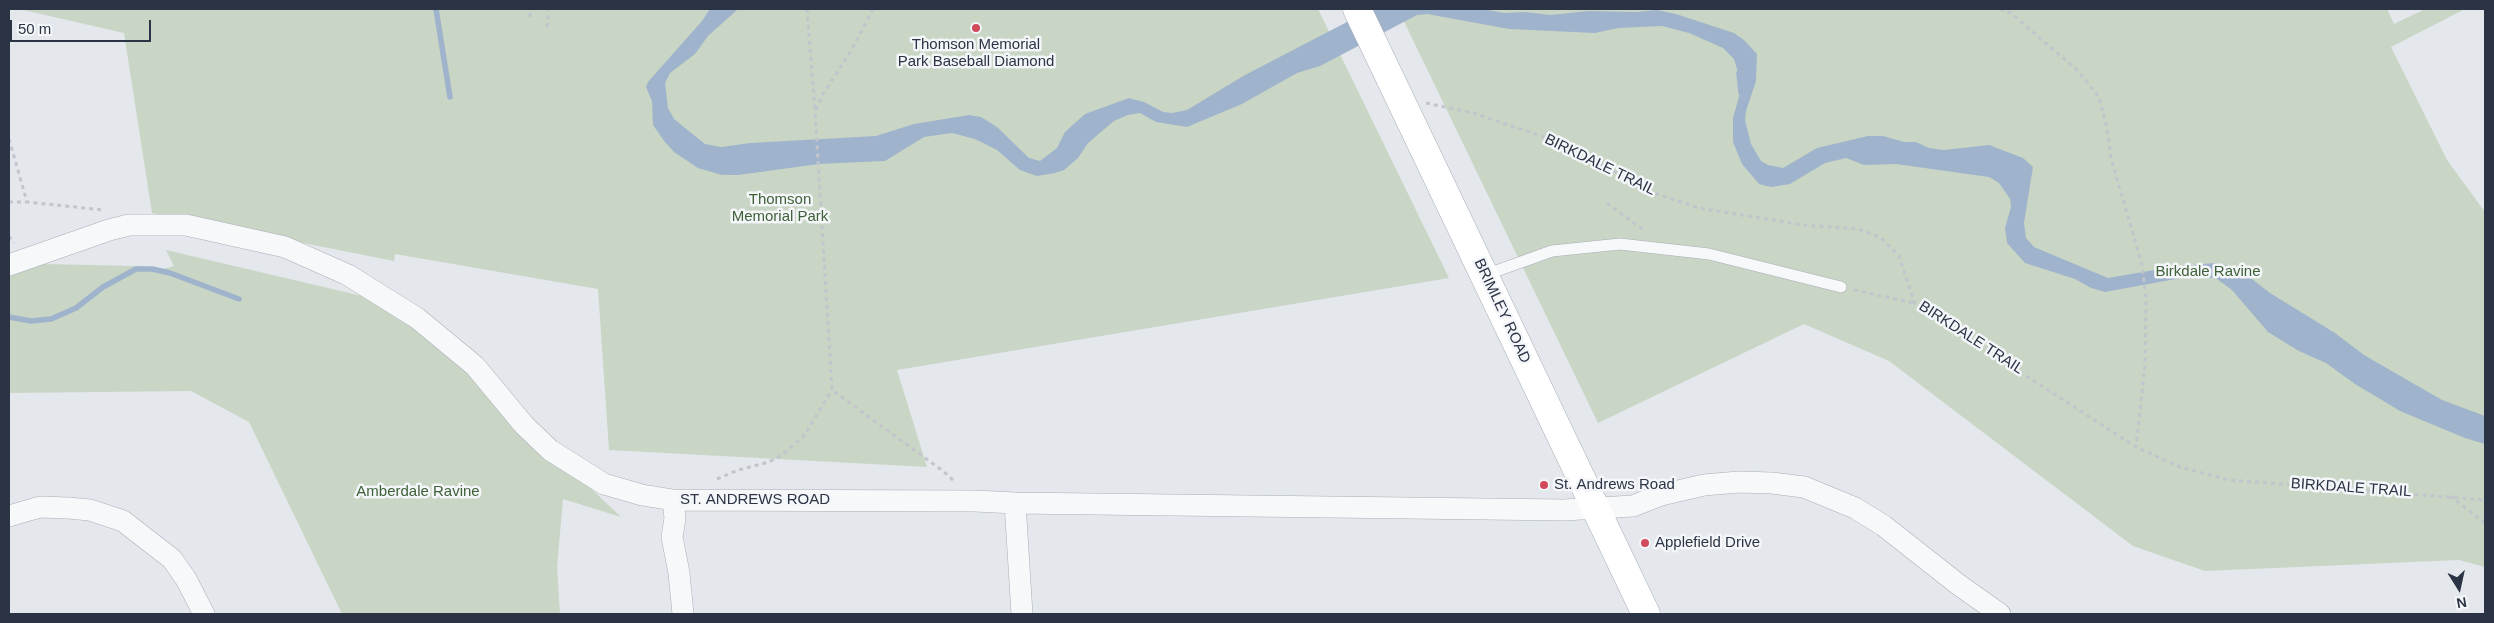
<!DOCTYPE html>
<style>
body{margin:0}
#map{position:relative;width:2494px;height:623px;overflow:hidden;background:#e4e7ec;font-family:Helvetica,sans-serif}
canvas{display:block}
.frame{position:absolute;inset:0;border:10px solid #2b3445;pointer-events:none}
.north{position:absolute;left:2434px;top:563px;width:50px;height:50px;-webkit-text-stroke:4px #f4f6f9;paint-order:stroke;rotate:170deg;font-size:14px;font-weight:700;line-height:20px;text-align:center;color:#2b3445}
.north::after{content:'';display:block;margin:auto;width:18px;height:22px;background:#2b3445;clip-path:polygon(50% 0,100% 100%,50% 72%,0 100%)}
.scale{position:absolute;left:10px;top:20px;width:141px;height:22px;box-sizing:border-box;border:2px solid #2b3445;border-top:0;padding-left:6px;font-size:15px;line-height:18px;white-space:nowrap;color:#2b3445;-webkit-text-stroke:4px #f4f6f9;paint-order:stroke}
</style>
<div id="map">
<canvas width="2494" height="623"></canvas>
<div class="frame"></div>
<div class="north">N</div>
<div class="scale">50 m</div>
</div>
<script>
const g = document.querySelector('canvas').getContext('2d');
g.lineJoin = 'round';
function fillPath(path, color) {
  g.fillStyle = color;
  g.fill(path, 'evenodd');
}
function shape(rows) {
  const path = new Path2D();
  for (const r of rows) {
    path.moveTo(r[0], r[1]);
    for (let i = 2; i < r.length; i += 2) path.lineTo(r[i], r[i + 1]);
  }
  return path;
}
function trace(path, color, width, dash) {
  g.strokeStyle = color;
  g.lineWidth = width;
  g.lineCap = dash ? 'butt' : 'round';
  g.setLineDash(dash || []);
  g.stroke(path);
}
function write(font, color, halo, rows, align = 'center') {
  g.font = font + ' Helvetica,sans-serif';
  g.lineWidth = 5;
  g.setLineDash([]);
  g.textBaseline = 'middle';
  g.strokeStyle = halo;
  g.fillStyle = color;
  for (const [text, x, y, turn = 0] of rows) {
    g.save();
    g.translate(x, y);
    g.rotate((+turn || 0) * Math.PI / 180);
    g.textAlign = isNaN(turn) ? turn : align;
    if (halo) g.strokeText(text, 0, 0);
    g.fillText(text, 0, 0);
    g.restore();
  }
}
fillPath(shape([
 [19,9,1318,9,1449,278,897,370,927,467,609,450,598,289,395,254,394,261,152,213,124,33],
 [1398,9,2387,9,2394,24,2425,9,2465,9,2391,47,2447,160,2485,212,2485,567,2459,560,2205,571,2133,546,1889,361,1804,324,1598,423],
 [166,250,396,304,621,517,563,499,557,567,560,614,342,614,249,422,191,391,9,393,9,275,43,264,136,266,159,270,174,266]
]), '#c9d6c5');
fillPath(shape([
 [710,9,738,9,708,36,695,54,670,73,665,83,668,108,674,119,705,144,721,147,750,143,876,136,914,124,969,115,981,117,997,127,1029,158,1040,161,1057,148,1065,132,1085,114,1129,98,1144,102,1163,112,1172,113,1187,110,1245,75,1372,9,1483,9,1504,13,1526,12,1550,15,1588,11,1636,12,1657,10,1676,14,1734,33,1744,40,1757,54,1756,81,1746,111,1745,120,1751,144,1761,161,1768,165,1783,168,1817,148,1868,136,1883,136,1904,142,1916,142,1929,148,1944,150,1989,145,2023,158,2033,167,2024,223,2026,238,2034,247,2108,278,2172,267,2215,263,2230,266,2243,272,2270,293,2335,333,2364,355,2442,400,2485,416,2485,444,2465,438,2400,411,2355,384,2326,363,2299,351,2268,332,2232,290,2217,279,2202,276,2181,278,2105,292,2091,288,2075,279,2025,263,2007,243,2005,228,2011,207,2010,199,1999,183,1989,177,1896,164,1864,165,1846,158,1825,163,1790,184,1771,187,1759,184,1742,164,1733,142,1733,118,1742,86,1734,59,1723,48,1689,33,1662,26,1618,28,1595,33,1509,29,1427,14,1417,15,1320,66,1297,73,1242,104,1187,127,1156,122,1140,113,1128,115,1114,121,1088,143,1078,158,1064,170,1055,173,1037,176,1028,173,1020,170,997,150,975,139,952,133,924,137,885,161,819,164,738,175,722,175,698,168,674,152,665,142,653,125,652,101,646,87,648,82,702,21]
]), '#9fb4cc');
trace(shape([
 [436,9,450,97],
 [1739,73,1741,93],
 [9,317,31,321,51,319,76,308,103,287,136,269,152,269,170,273,239,299]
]), '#9fb4cc', 5.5);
const lane = shape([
 [1485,275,1552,251,1620,244,1709,254,1841,287]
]);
const street = shape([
 [9,265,109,230,129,225,186,225,285,247,348,275,417,318,475,366,524,425,550,450,604,484,642,495,673,500,975,501,1015,503,1564,510,1633,506,1661,495,1704,485,1739,482,1772,483,1804,487,1855,508,1884,526,1959,585,2000,614],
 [673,500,675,518,672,537,679,573,683,614],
 [1015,503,1022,614],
 [9,516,40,507,68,508,90,510,123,521,172,559,186,579,204,614]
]);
const secondary = shape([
 [1357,9,1646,614]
]);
trace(lane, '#a9aeb7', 12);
trace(street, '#a9aeb7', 22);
trace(secondary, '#a9aeb7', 29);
trace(shape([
 [807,9,815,111],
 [873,9,851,51,823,94,815,111,832,390,943,471,954,481],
 [2000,9,2011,13,2078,71,2099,97,2107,129,2111,158,2142,265,2146,298,2145,364,2136,447],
 [530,17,530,9],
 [547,27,549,9],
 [1426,103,1473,113,1565,144,1651,192,1699,208,1803,225,1858,229,1880,237,1899,256,1915,304,2136,447,2180,467,2229,480,2485,500],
 [9,139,27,202,103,210],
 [9,202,27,202],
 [1607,203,1646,232],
 [9,236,14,243],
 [1854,290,1914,303],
 [717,479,738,470,769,462,783,454,804,436,832,390],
 [2450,496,2485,523]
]), '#c2c5cb', 3, [4, 4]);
trace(lane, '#f7f8fa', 11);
trace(street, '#f7f8fa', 21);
trace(secondary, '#fff', 28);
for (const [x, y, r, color] of [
 [976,28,5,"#d1495b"],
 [1544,485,5,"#d1495b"],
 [1645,543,5,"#d1495b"]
]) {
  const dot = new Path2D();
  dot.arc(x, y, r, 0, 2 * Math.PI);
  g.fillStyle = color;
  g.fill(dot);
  trace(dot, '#f4f6f9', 2);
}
write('15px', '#2b3445', '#f4f6f9', [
 ["Thomson Memorial",976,45,"center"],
 ["Park Baseball Diamond",976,62,"center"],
 ["St. Andrews Road",1554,485],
 ["Applefield Drive",1655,543]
], 'left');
write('15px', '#2b3445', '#f4f6f9', [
 ["BIRKDALE TRAIL",1600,165,26],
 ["BRIMLEY ROAD",1502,311,65],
 ["BIRKDALE TRAIL",1971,338,33],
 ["BIRKDALE TRAIL",2351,488,4],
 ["ST. ANDREWS ROAD",755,500]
]);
write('15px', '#3f6138', '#f4f6f9', [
 ["Thomson",780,200],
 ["Memorial Park",780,217],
 ["Birkdale Ravine",2208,272],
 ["Amberdale Ravine",418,492]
]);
</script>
